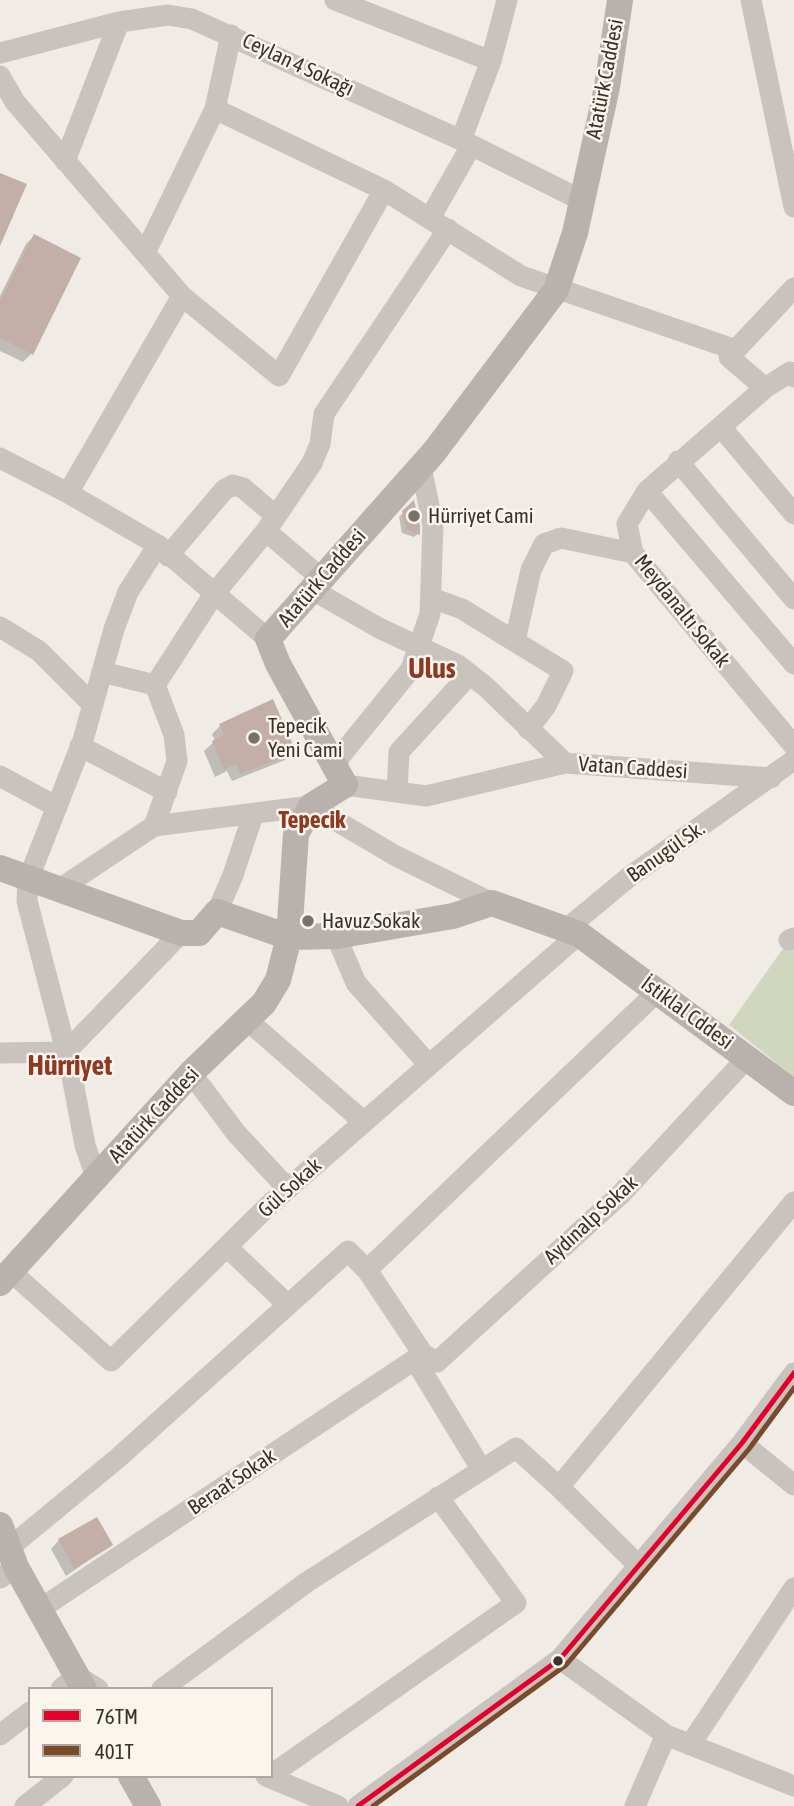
<!DOCTYPE html>
<meta charset="utf-8">
<style>
body{margin:0}
#map{position:relative;width:794px;height:1806px;overflow:hidden;background:#f0ebe5;font-family:"Asap Condensed",sans-serif}
canvas{display:block}
.legend{position:absolute;left:28px;top:1687px;width:245px;height:91px;box-sizing:border-box;background:#fbf5ee;border:2px solid #aea6a0;margin:0;padding:9px 12px;list-style:none;font-size:21px;color:#3b302b}
.legend li{display:flex;align-items:center;gap:14px;height:35px}
.legend b{width:35px;border:2px solid #aea6a0}
</style>
<div id="map">
<canvas width="794" height="1806"></canvas>
<ul class="legend">
<li><b style="height:9px;background:#e4002b"></b>76TM</li>
<li><b style="height:9px;background:#7a4b2a"></b>401T</li>
</ul>
</div>
<script>
const g = document.querySelector('canvas').getContext('2d');
g.lineJoin = 'round';
function fillPath(path, color) {
  g.fillStyle = color;
  g.fill(path, 'evenodd');
}
function shape(rows) {
  const path = new Path2D();
  for (const r of rows) {
    path.moveTo(r[0], r[1]);
    for (let i = 2; i < r.length; i += 2) path.lineTo(r[i], r[i + 1]);
  }
  return path;
}
function trace(path, color, width, dash) {
  g.strokeStyle = color;
  g.lineWidth = width;
  g.lineCap = dash ? 'butt' : 'round';
  g.setLineDash(dash || []);
  g.stroke(path);
}
function write(font, color, halo, rows, align = 'center') {
  g.font = font + ' "Asap Condensed",sans-serif';
  g.lineWidth = 5;
  g.setLineDash([]);
  g.textBaseline = 'middle';
  g.strokeStyle = halo;
  g.fillStyle = color;
  for (const [text, x, y, turn = 0] of rows) {
    g.save();
    g.translate(x, y);
    g.rotate((+turn || 0) * Math.PI / 180);
    g.textAlign = isNaN(turn) ? turn : align;
    if (halo) g.strokeText(text, 0, 0);
    g.fillText(text, 0, 0);
    g.restore();
  }
}
fillPath(shape([
 [794,938,794,1077,729,1025,789,940]
]), '#d1d6bf');
fillPath(shape([
 [34,236,31,354,23,362,0,351,0,296,26,244],
 [413,503,418,534,414,537,402,533,399,517],
 [220,726,294,751,285,760,232,781,227,771,215,777,204,751,215,741,212,734],
 [59,1540,110,1545,66,1576,51,1549]
]), '#0003');
fillPath(shape([
 [0,173,27,184,0,246],
 [34,234,81,258,33,355,0,338,0,301],
 [414,500,420,526,420,535,406,529,402,511],
 [273,699,296,752,241,774,236,764,224,770,212,741,224,735,219,724],
 [97,1517,113,1545,75,1569,58,1539]
]), '#c3afa7');
trace(shape([
 [335,0,491,61],
 [751,0,794,207],
 [0,53,119,22,168,15,192,19,461,140,581,200],
 [0,76,15,102,182,296,279,376,384,190],
 [215,109,384,190,521,276,736,350],
 [461,140,491,61,507,0],
 [65,161,119,22],
 [430,218,471,146],
 [145,253,215,109,231,35],
 [794,288,729,357,765,388,790,372,794,377],
 [765,388,647,491,627,524,633,553,794,746],
 [721,427,794,514],
 [0,458,68,493,158,545,268,639],
 [678,461,794,599],
 [647,491,794,664],
 [68,493,182,296],
 [266,531,321,578],
 [168,556,224,490,233,485,243,488,276,516],
 [311,589,379,628,458,665,486,687,565,763],
 [432,598,462,609,563,671,546,706,528,729],
 [0,627,39,651,93,705],
 [515,641,531,570,544,544,561,538,633,553],
 [102,672,155,685,174,735,177,761,154,826],
 [155,685,214,594,266,531,312,463,320,444,324,414,448,229],
 [80,746,167,792],
 [334,764,411,669,430,614,433,525,421,467],
 [0,776,57,807],
 [345,785,426,796,565,763,771,778],
 [397,792,399,752,470,674],
 [61,888,154,826,311,806,396,856,492,903],
 [217,912,233,875,253,815],
 [564,931,629,877,794,760],
 [336,936,356,983,429,1065],
 [789,940,794,938],
 [247,1020,364,1122],
 [0,1053,66,1052,181,933],
 [191,1073,236,1133,288,1189],
 [96,1177,85,1145,70,1066,27,901,28,880,83,740,114,629,128,592,158,545],
 [227,1247,288,1305],
 [367,1270,657,992],
 [0,1278,9,1270,111,1361,268,1206,579,934],
 [415,1360,482,1470],
 [742,1443,794,1485],
 [559,1487,639,1566],
 [9,1548,118,1458,348,1251,367,1270,423,1354,437,1362,621,1194,748,1057],
 [0,1578,16,1567],
 [40,1609,423,1354],
 [560,1659,666,1735,794,1786],
 [61,1689,77,1676,98,1689],
 [162,1689,307,1582,516,1448,559,1487,794,1202],
 [0,1735,30,1712],
 [690,1745,794,1588],
 [271,1775,516,1603,438,1497],
 [266,1776,338,1806],
 [25,1806,63,1776],
 [358,1806,560,1659,742,1443,794,1373],
 [635,1806,666,1735]
]), '#c9c3be', 21);
trace(shape([
 [0,868,181,933,199,933,217,912,289,937,336,936,453,916,492,903,579,934,794,1093],
 [0,1283,191,1073,264,1003,278,980,289,937,296,834,311,806,345,785,278,664,268,639,434,452,556,290,575,233,607,87,620,0],
 [0,1525,16,1567,84,1689],
 [131,1776,148,1806]
]), '#b8b1ad', 26);
trace(shape([
 [358,1806,560,1659,742,1443,794,1373]
]), '#e4002b', 5);
trace(shape([
 [373,1806,566,1665,749,1449,794,1388]
]), '#7a4b2a', 5);
for (const [x, y, r, color] of [
 [414,516,7,"#7a716c"],
 [254,738,7,"#7a716c"],
 [308,921,7,"#7a716c"],
 [558,1661,6,"#3b302b"]
]) {
  const dot = new Path2D();
  dot.arc(x, y, r, 0, 2 * Math.PI);
  g.fillStyle = color;
  g.fill(dot);
  trace(dot, '#fbf5ee', 2.5);
}
write('21px', '#3b302b', '#fbf5ee', [
 ["Ceylan 4 Sokağı",298,65,25],
 ["Atatürk Caddesi",605,79,-79],
 ["Atatürk Caddesi",322,578,-49],
 ["Meydanaltı Sokak",682,611,51],
 ["Vatan Caddesi",633,768,4],
 ["Banugül Sk.",666,852,-35],
 ["İstiklal Cddesi",687,1013,36],
 ["Atatürk Caddesi",154,1115,-47],
 ["Gül Sokak",290,1188,-42],
 ["Aydınalp Sokak",591,1220,-43],
 ["Beraat Sokak",232,1482,-34]
]);
write('21px', '#3b302b', '#fbf5ee', [
 ["Hürriyet Cami",428,516],
 ["Tepecik",268,726],
 ["Yeni Cami",268,750],
 ["Havuz Sokak",322,921]
], 'left');
write('bold 24px', '#8c3b22', '#fbf5ee', [
 ["Tepecik",312,820]
]);
write('bold 28px', '#8c3b22', '#fbf5ee', [
 ["Ulus",432,669],
 ["Hürriyet",70,1066]
]);
</script>
